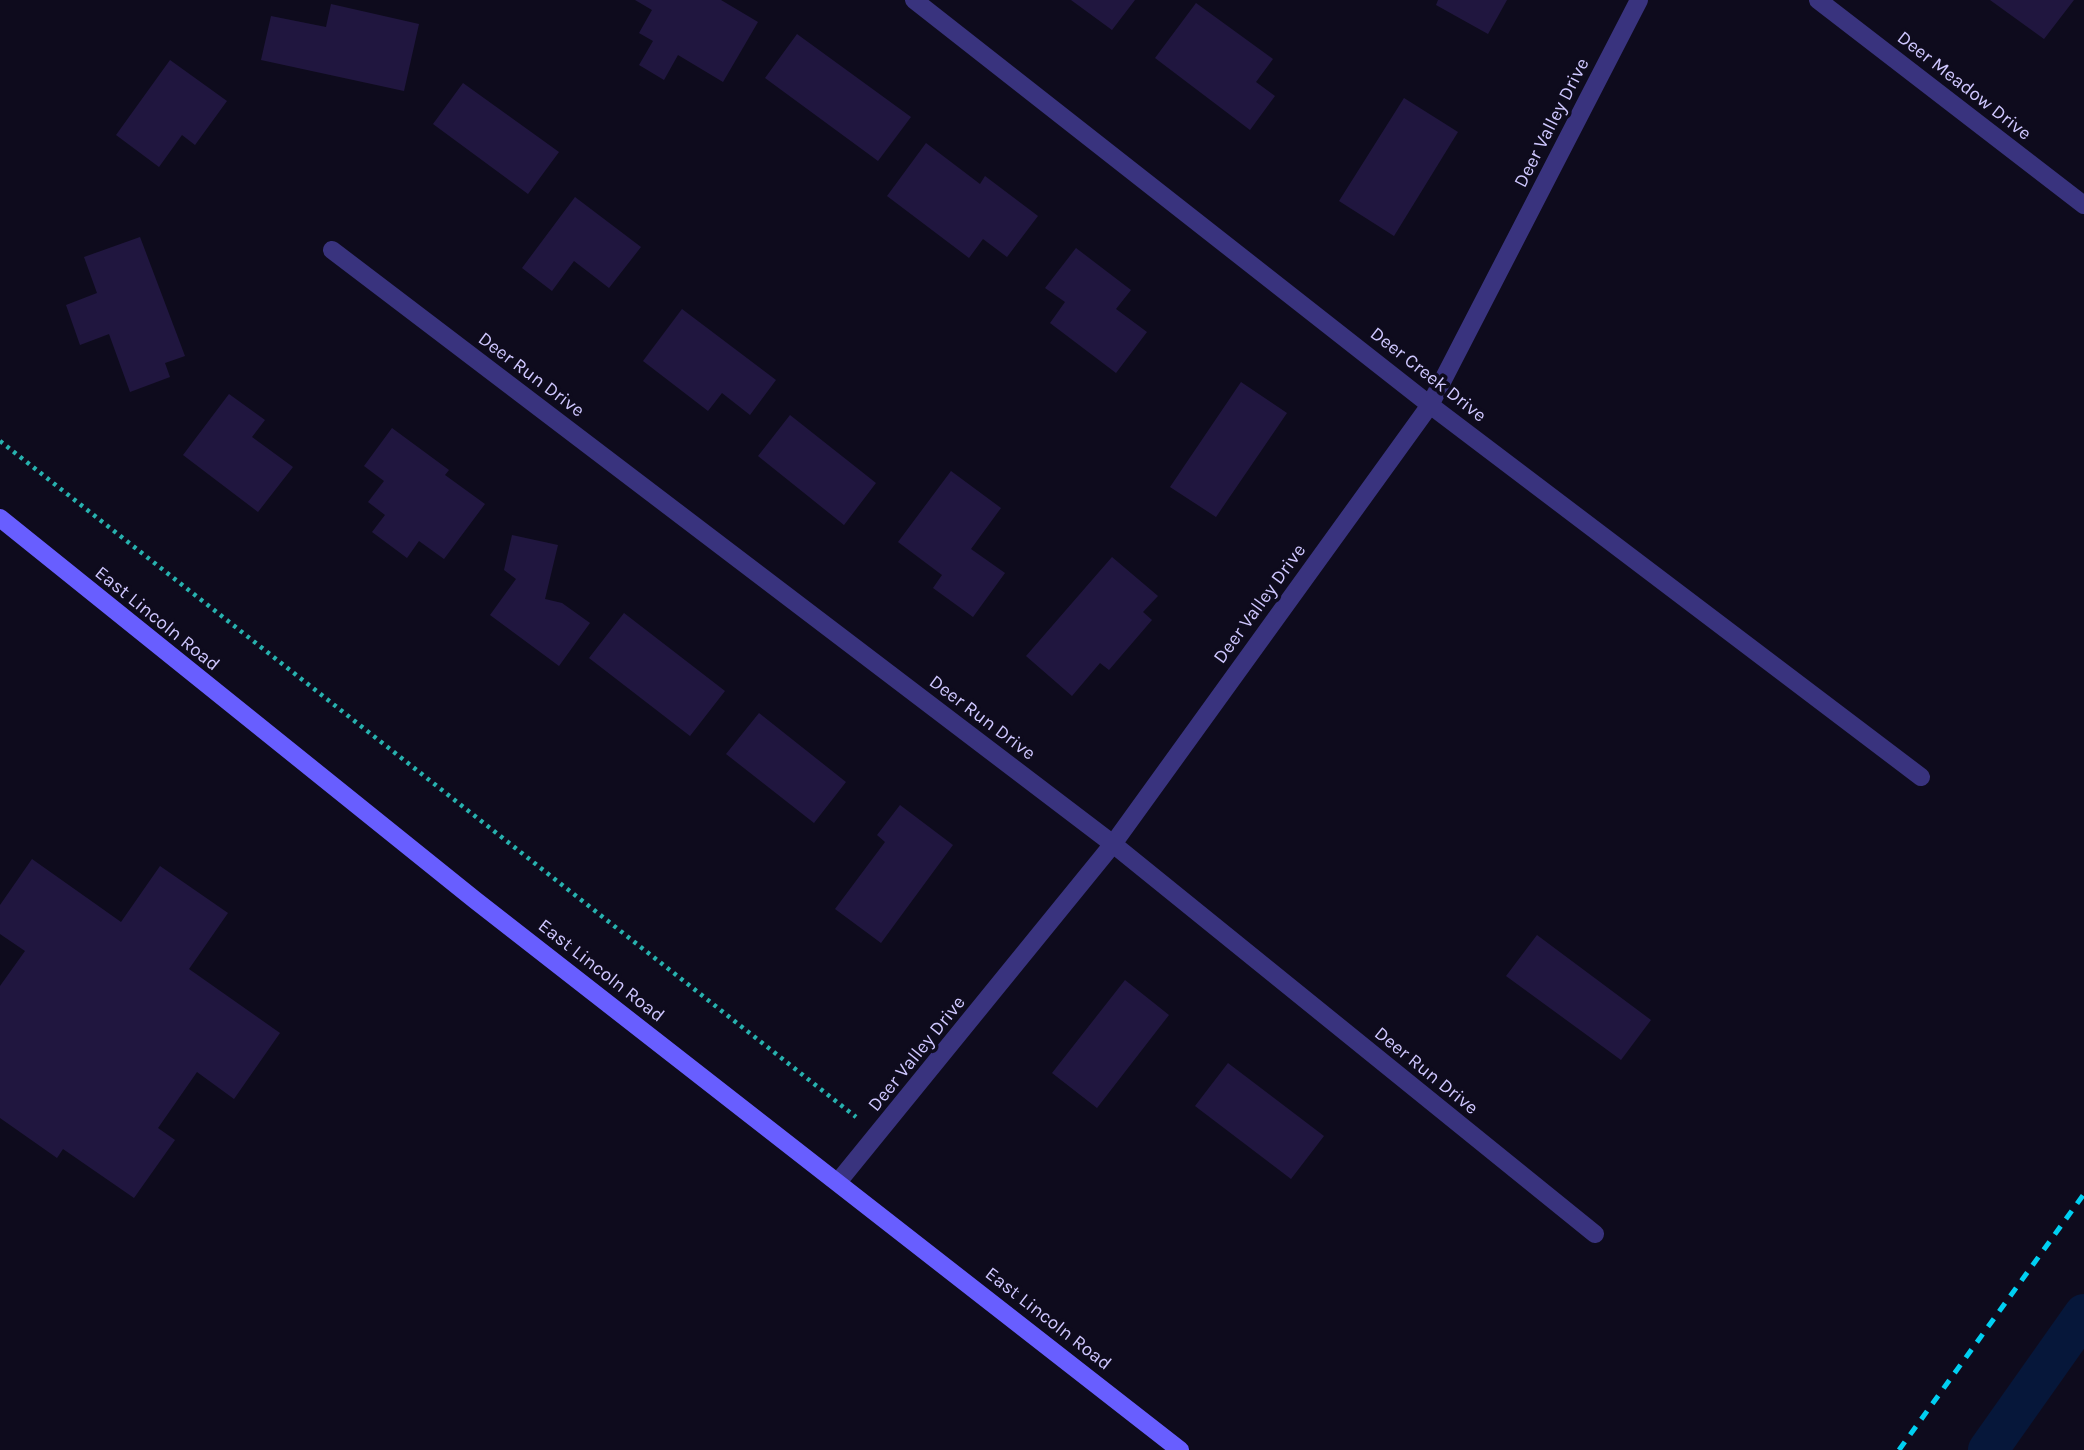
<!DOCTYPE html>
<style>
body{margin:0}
canvas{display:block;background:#0e0b1d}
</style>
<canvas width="2084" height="1450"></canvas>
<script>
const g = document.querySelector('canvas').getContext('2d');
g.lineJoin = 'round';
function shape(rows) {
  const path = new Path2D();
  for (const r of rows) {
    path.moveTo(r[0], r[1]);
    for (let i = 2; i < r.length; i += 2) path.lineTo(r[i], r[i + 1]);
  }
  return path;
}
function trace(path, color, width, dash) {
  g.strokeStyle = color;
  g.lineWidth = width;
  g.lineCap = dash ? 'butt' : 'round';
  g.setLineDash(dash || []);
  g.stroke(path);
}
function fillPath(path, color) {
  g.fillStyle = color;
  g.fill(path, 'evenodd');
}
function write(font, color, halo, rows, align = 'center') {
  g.font = font + ' Karla,sans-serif';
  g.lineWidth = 7;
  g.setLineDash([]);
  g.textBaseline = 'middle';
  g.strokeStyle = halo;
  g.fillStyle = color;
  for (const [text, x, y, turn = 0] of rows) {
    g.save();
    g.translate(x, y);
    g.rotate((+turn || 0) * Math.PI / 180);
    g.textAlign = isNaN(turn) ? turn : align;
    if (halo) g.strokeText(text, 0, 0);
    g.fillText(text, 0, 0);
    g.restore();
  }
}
trace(shape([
 [1988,1450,2084,1314]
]), '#06173a', 40);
fillPath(shape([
 [635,0,721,0,758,22,723,82,678,55,664,80,639,65,653,41,639,33,652,10],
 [1071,0,1135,0,1112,30],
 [1438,0,1507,0,1488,34,1436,5],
 [1990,0,2074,0,2044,39],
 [1196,3,1273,59,1256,82,1275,96,1250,130,1155,58],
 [331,4,419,24,404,91,261,60,271,16,326,27],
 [797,34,911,117,878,161,765,78],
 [170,60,227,101,195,145,182,135,159,167,116,135],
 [463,83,559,152,528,194,433,124],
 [1404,98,1458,132,1394,236,1339,201],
 [926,143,980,184,985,176,1038,216,1007,257,983,239,969,258,887,196],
 [575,197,641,247,609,288,574,261,552,291,522,268],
 [140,237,185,356,165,363,170,377,130,392,109,334,80,345,66,305,97,293,84,257],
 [1076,248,1131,290,1116,309,1147,332,1116,373,1050,323,1065,302,1045,288],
 [682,309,776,380,750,415,722,393,708,411,643,361],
 [1241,382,1287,413,1216,517,1170,487],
 [229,394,265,420,252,437,293,467,258,512,183,455],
 [790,415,876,483,844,525,758,456],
 [392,428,449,470,445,475,485,504,444,559,419,541,407,558,372,532,385,515,368,502,384,481,364,466],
 [951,471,1001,508,971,549,1005,573,973,617,933,588,942,575,898,542],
 [512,535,558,545,545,599,562,603,590,623,559,666,490,615,516,579,504,570],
 [1112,557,1158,596,1143,612,1152,620,1109,670,1100,663,1072,696,1026,656],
 [624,613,725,691,690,736,589,658],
 [759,713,846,782,814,823,726,754],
 [900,805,953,845,881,943,835,909,885,842,877,835],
 [32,859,121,922,160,866,228,913,189,969,280,1033,234,1099,197,1072,158,1128,175,1140,134,1198,63,1149,57,1158,0,1118,0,986,25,951,0,934,0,905],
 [1537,935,1651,1020,1621,1060,1506,976],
 [1125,980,1169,1015,1097,1108,1052,1073],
 [1228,1063,1324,1136,1291,1179,1195,1106]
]), '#20163f');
trace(shape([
 [0,441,856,1117]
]), '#27b2af', 4.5, [3.5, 5]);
trace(shape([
 [914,0,1430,405,1921,777],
 [1818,0,2084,205],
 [332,250,1113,844,1595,1234],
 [838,1182,1113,844,1430,405,1639,0]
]), '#39337e', 18);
trace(shape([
 [0,518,475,900,1180,1450]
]), '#685eff', 18);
trace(shape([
 [1899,1450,2084,1194]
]), '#00d0f2', 5, [10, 9]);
write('19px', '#cfc7ff', '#0e0b1d', [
 ["Deer Meadow Drive",1964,86,38],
 ["Deer Valley Drive",1552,123,-63],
 ["Deer Run Drive",531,375,37],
 ["Deer Creek Drive",1428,375,38],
 ["Deer Valley Drive",1260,604,-54],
 ["East Lincoln Road",157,619,39],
 ["Deer Run Drive",982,718,37],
 ["East Lincoln Road",601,971,38],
 ["Deer Valley Drive",917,1054,-51],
 ["Deer Run Drive",1426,1071,39],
 ["East Lincoln Road",1048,1319,38]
]);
</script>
